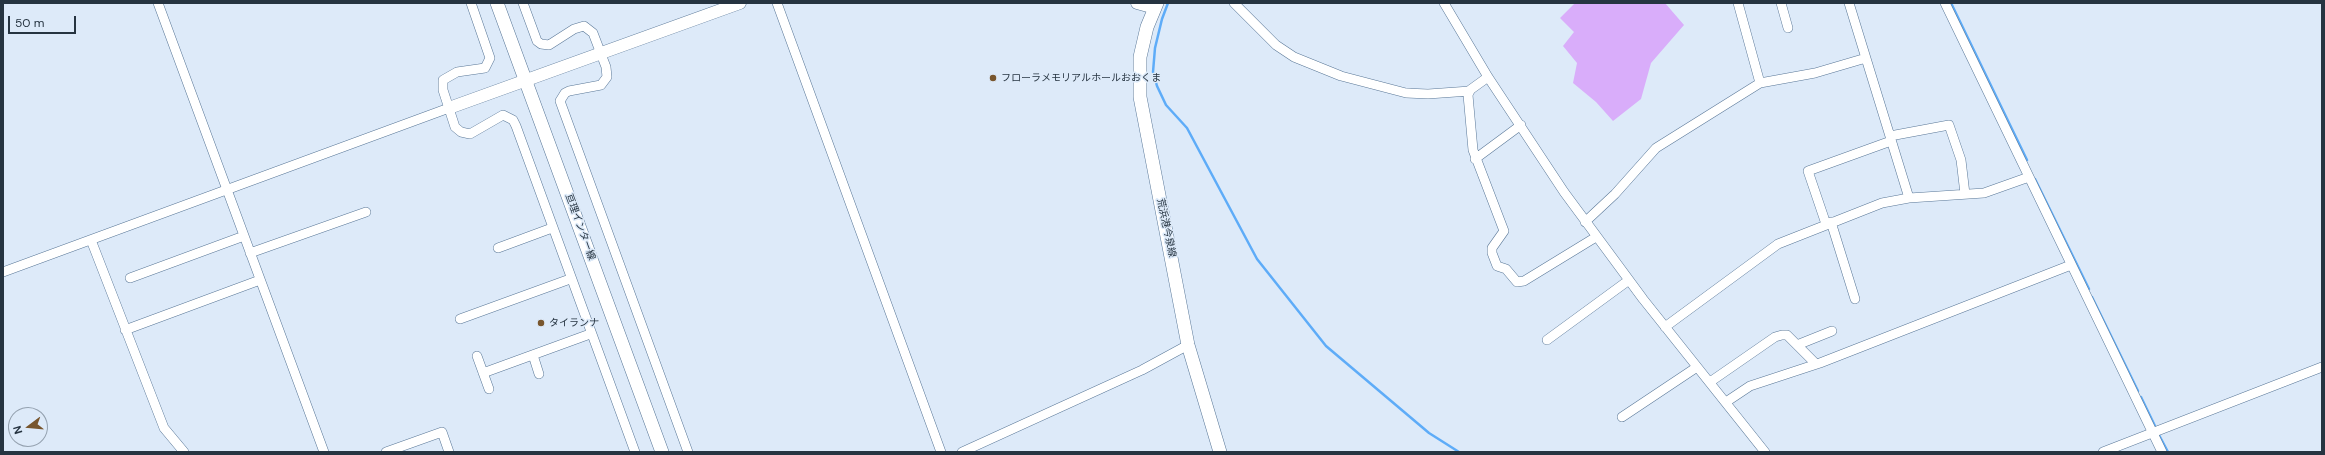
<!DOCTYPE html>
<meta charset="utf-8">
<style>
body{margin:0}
#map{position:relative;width:2325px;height:455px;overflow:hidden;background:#ddeaf9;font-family:"DM Sans",sans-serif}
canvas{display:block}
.frame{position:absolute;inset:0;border:4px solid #263441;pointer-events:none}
.north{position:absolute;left:8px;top:407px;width:40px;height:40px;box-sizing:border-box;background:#ddeaf9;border:1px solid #94a1af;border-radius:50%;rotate:254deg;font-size:11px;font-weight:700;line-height:16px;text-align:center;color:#263441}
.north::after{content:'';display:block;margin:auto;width:14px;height:18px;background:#78562e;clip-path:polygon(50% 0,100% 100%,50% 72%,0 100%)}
.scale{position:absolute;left:8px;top:16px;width:68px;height:18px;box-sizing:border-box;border:2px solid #263441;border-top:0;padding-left:5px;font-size:12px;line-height:14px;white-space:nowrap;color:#263441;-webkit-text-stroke:3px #ddeaf9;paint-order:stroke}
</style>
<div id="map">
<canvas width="2325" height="455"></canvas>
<div class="frame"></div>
<div class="north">N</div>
<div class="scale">50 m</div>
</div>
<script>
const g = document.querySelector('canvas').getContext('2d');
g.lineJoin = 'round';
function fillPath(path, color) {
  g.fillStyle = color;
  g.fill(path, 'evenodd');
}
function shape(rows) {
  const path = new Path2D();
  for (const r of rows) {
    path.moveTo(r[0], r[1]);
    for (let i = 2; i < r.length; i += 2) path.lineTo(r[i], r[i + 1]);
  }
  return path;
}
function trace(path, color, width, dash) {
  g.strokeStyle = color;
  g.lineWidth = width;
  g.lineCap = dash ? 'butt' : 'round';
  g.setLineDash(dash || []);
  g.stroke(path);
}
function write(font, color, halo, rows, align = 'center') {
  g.font = font + ' "DM Sans","Noto Sans JP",sans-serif';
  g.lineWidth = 3;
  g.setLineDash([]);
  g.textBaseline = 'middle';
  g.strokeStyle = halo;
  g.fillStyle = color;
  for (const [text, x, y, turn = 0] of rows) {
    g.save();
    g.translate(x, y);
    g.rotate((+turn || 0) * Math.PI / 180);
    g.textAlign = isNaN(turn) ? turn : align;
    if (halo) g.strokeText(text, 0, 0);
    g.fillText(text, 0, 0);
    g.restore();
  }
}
fillPath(shape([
 [1575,3,1665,3,1684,25,1651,63,1641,99,1613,121,1596,102,1573,83,1577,63,1563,46,1574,32,1560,18]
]), '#d9adfa');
trace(shape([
 [1168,3,1162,19,1155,48,1153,72,1157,86,1166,105,1187,128,1257,259,1326,346,1429,433,1459,452],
 [1951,3,2027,160],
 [2035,179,2089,289],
 [2092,297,2138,391],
 [2141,397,2155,426],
 [2159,435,2168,452]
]), '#5eacf8', 2.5);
const minor = shape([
 [158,3,324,452],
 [471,3,490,58,485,68,457,72,443,80,443,90,455,127,461,132,470,134,503,115,513,120,516,126,635,452],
 [523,3,537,41,541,44,549,45,574,29,584,26,593,33,606,67,607,77,601,85,569,91,565,93,560,101,688,452],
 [777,3,941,452],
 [1234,3,1276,45,1294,57,1341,76,1406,93,1428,94,1470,91],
 [1444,3,1488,77,1564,192,1643,299,1765,452],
 [1781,3,1788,28],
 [1849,3,1909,198],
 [1945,3,2162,452],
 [1488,77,1470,90,1468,95,1473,150,1504,231,1492,248,1492,253,1497,266,1506,269,1517,282,1524,281,1596,237],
 [1760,83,1815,73,1866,58],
 [1890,136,1949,125,1961,160,1965,194],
 [1475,159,1521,125],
 [1585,222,1615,194,1656,148,1760,83,1738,3],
 [1831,222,1855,299],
 [1826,224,1808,171,1891,141],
 [91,240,164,428,184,452],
 [498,248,552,228],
 [250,253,366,212],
 [3,272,449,108],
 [130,278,244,236],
 [460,319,570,279],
 [1665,327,1778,244,1882,203,1909,198,1984,193,2029,177],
 [125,330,260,280],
 [1547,340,1629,280],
 [1797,345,1832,331],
 [533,355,539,374],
 [477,356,489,389],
 [483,373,590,334],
 [1710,382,1775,337,1782,335,1787,335,1816,364],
 [1726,402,1750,386,1820,363,2071,265],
 [1622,417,1697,367],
 [386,452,442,432,449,452],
 [962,452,1142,370,1188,345],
 [2103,452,2322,367]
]);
const tertiary = shape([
 [1137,3,1155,8],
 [449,108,740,3]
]);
const secondary = shape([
 [497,3,662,452],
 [1157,3,1147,27,1140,57,1140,97,1188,345,1220,452]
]);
trace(minor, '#597797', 10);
trace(tertiary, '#597797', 13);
trace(secondary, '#597797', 14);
trace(minor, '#fff', 9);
trace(tertiary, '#fff', 12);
trace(secondary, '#fff', 13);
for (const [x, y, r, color] of [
 [993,78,4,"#78562e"],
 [541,323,4,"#78562e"]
]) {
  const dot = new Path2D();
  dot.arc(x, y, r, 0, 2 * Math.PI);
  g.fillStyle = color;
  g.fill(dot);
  trace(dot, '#ddeaf9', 1.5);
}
write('10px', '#263441', '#ddeaf9', [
 ["フローラメモリアルホールおおくま",1001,78],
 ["タイランナ",549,323]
], 'left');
write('10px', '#263441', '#ddeaf9', [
 ["亘理インター線",580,227,70],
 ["荒浜港今泉線",1166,228,78]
]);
</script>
